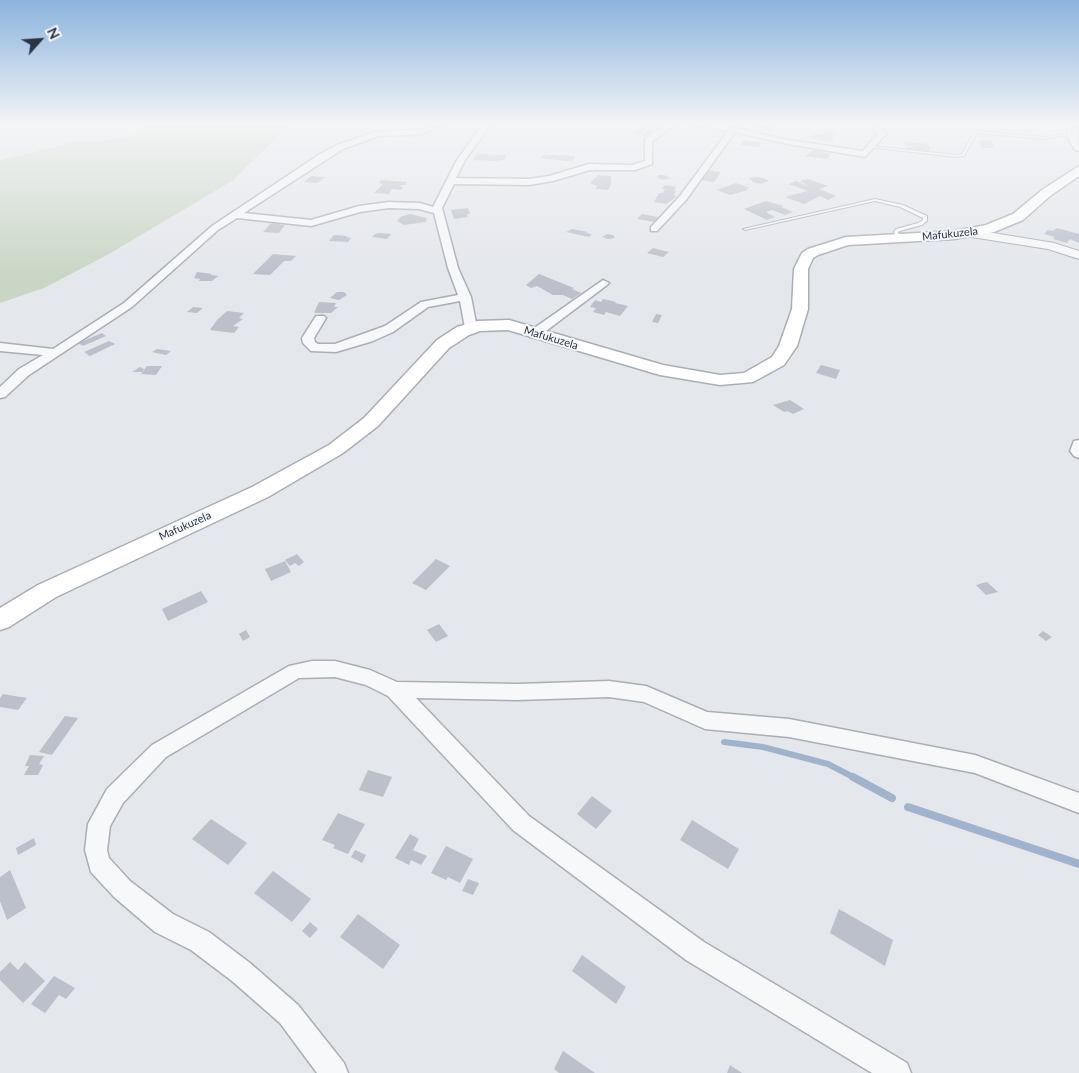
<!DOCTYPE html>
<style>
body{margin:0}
#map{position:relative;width:1079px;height:1073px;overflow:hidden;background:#e4e7ec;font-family:Lato,sans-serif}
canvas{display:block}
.north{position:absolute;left:15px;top:15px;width:50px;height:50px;-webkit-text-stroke:4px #f4f6f9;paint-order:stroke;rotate:64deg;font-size:14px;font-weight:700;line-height:20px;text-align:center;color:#2b3445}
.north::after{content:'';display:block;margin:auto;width:18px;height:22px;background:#2b3445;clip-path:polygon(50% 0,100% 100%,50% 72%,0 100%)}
</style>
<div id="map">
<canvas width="1079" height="1073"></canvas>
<div class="north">N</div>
</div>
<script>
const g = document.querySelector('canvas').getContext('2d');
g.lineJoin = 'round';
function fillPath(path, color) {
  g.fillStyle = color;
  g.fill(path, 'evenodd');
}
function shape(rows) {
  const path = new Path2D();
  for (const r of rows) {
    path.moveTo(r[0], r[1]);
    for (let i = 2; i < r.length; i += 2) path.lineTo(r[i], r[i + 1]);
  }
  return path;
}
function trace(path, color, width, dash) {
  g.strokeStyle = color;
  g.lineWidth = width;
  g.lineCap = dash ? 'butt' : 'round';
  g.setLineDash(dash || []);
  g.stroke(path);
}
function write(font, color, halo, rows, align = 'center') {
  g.font = font + ' Lato,sans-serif';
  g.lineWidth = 4;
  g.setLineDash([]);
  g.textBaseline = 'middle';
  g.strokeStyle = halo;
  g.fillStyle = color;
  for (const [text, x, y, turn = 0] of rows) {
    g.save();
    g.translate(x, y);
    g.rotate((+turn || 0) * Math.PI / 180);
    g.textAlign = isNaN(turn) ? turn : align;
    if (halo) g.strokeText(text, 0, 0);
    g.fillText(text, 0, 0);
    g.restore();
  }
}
fillPath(shape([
 [145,124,291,124,232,181,109,254,44,288,0,303,0,160,75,142,102,141,130,136,145,127]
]), '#c9d6c5');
trace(shape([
 [724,742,763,747,828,764,855,778]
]), '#9fb4cc', 6);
trace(shape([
 [853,777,892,798],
 [908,807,1079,864]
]), '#9fb4cc', 8);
fillPath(shape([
 [642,124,648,124,640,135,635,134],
 [651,124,657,124,648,136,642,136],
 [754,124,775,124,776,126,773,130,768,130,752,126],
 [824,131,834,133,832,142,813,139,813,134,823,134],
 [743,140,760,142,760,147,741,145],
 [980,140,993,141,991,144,994,145,994,148,981,148],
 [905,142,928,144,931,149,929,149,929,151,906,149,906,147,914,147,906,145],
 [814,150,824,152,823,153,830,154,827,159,805,156],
 [477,153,485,154,506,155,504,160,495,161,473,160],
 [543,155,552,155,575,156,573,161,566,161,542,158],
 [707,170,721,172,714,182,700,180],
 [598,175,611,176,611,185,608,190,596,189,597,186,590,183],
 [659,175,664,175,671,178,662,180,657,177],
 [311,176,326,177,317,183,304,182],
 [757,177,763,178,769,181,761,184,753,182,749,178],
 [808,179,828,186,819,189,837,196,828,200,820,196,804,204,785,197,807,191,789,184,796,181,810,187,800,181],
 [381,180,407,182,405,185,401,185,400,186,403,187,401,190,392,189,389,194,374,193,383,184,379,183],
 [736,183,750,188,746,189,748,190,730,195,717,190],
 [665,185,676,187,674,190,676,191,674,194,676,197,666,204,654,202,659,193,665,193,663,193,665,189,662,189],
 [766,201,784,206,781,207,793,212,785,215,772,210,766,212,775,217,767,220,744,209],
 [468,208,470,214,467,214,468,217,454,219,451,210],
 [410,214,427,218,426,222,404,225,397,221,400,217],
 [642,214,658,217,654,222,637,219],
 [278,222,282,222,280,225,285,225,279,233,263,232,270,224],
 [1057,228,1079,234,1079,243,1070,239,1067,243,1053,239,1055,237,1044,234,1048,230,1053,231],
 [572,229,588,232,586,233,592,234,589,237,566,232],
 [375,234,379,233,391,234,387,239,372,237],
 [607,234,613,235,615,238,608,239,602,237],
 [334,235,347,236,346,237,351,238,348,242,329,241],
 [653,248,669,252,663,257,647,253],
 [273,254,296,256,291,261,284,261,270,275,253,274],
 [197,272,212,274,211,275,218,276,212,281,199,281,200,279,194,278],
 [539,274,574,288,572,289,581,293,572,299,563,295,553,295,537,286,531,288,526,285],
 [337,292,344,292,347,295,339,300,330,298],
 [603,299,616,302,615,303,628,306,620,316,606,312,604,315,593,312,596,308,590,307,595,300,601,302],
 [319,302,336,303,334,307,338,307,331,313,314,313],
 [193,307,203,308,197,313,187,312],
 [227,311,244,313,239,318,243,319,233,326,239,327,234,333,210,330,217,320],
 [656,314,662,315,658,323,652,322],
 [102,333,106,336,83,346,78,343],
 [109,341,115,344,90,356,84,352],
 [157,349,171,351,166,355,152,352],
 [821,365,840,370,836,379,816,373],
 [147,366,162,366,156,375,141,374],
 [140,367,144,369,142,372,132,372],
 [790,400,804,409,793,414,787,411,784,412,773,405],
 [297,554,304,562,299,566,295,563,290,566,285,560],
 [436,559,450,566,426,590,412,583],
 [285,561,291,572,271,581,265,569],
 [987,582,998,592,986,595,976,585],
 [201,591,208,602,168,621,162,609],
 [439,624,448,636,436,642,427,630],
 [246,630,250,637,243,641,239,634],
 [1043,631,1052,637,1046,641,1038,635],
 [3,694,27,698,18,710,0,707,0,698],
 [65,716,78,718,52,755,39,752],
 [30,755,44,756,39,764,43,765,38,775,24,775,29,766,25,766],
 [368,770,392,777,383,797,359,790],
 [592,796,612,811,596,829,577,814],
 [338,813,365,824,348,854,333,848,335,845,322,840],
 [211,819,247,843,228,865,192,839],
 [692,820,739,849,728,869,680,840],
 [410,834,419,839,413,850,427,856,421,865,411,860,409,865,395,858],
 [34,838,36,845,18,855,16,848],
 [446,846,473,859,460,883,448,877,446,880,431,873],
 [355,850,366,855,362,863,351,857],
 [10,870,26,908,7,920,0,901,0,877],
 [273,871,311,899,292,922,254,893],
 [468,879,479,883,473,895,462,891],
 [839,909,893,940,885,966,830,933],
 [358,914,400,945,383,969,340,937],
 [310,922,318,929,310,938,302,931],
 [582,955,626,987,616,1004,572,971],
 [10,962,18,970,25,962,45,981,23,1003,0,980,0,972],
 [54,976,75,988,66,999,59,995,45,1013,31,1004],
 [563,1051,595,1073,559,1073,554,1069],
 [730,1065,742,1073,727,1073]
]), '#bbc0ca');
const service = shape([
 [976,131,1045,137,1061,134,1075,136,1073,137,1061,136,1045,139,977,133,964,156,956,157,869,147,871,146,956,155,962,154,974,132,976,131],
 [875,199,903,205,927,216,927,221,922,225,900,231,898,232,900,238,896,239,894,232,896,229,918,223,923,220,923,218,900,207,875,201,745,230,743,229,875,199]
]);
const minor = shape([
 [433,124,445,124,421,134,379,136,343,149,244,213,311,220,359,206,389,202,420,203,433,207,457,160,483,124,491,124,465,160,456,178,529,179,549,176,589,164,632,165,645,161,645,139,666,124,676,124,652,142,652,164,635,170,590,170,553,181,529,185,454,184,442,208,458,268,471,297,477,328,475,331,471,332,465,328,460,301,428,307,393,332,373,341,336,352,311,351,303,343,302,338,316,316,324,316,326,318,314,338,315,342,318,344,335,344,385,326,421,302,458,295,448,268,434,213,419,209,389,208,360,212,311,226,237,218,218,230,132,307,29,375,5,397,0,398,0,387,19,369,43,355,0,351,0,343,53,349,124,303,212,226,320,154,337,145,375,132,420,130,433,124],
 [688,124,722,125,788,140,863,151,878,134,872,124,880,124,886,134,865,157,788,144,735,132,686,200,657,231,651,231,651,227,680,196,728,131,688,124],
 [603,280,609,283,607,285,538,337,530,337,528,334,530,331,603,280],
 [1079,440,1079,458,1074,456,1070,451,1074,441,1079,440],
 [312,661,335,661,370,670,397,682,518,684,609,681,646,686,707,712,789,719,975,755,1079,793,1079,813,975,773,789,737,705,729,644,702,609,697,518,700,416,698,529,816,704,942,907,1063,911,1073,872,1073,686,960,513,830,388,696,366,685,335,677,299,678,166,757,123,803,110,826,107,850,109,858,130,881,173,914,209,932,250,963,298,1005,344,1063,348,1073,317,1073,280,1023,232,981,191,950,155,932,114,897,91,872,85,850,88,824,107,789,152,745,289,666,312,661]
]);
const tertiary = shape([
 [969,229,1054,243,1079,251,1079,259,1048,249,965,236,963,233,969,229]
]);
const secondary = shape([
 [1067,124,1077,124,1079,151,1075,150,1067,136,1067,124],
 [1079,166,1079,176,1050,196,1023,220,994,232,954,239,848,245,818,255,813,258,808,269,808,309,797,346,784,365,753,382,720,385,660,375,508,330,480,331,469,335,449,348,378,426,343,453,268,497,56,597,9,627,0,630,0,608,38,585,252,487,329,445,364,418,437,340,457,327,478,321,509,320,663,365,720,375,744,373,772,357,779,346,792,309,794,269,802,253,808,249,846,237,954,231,986,225,1013,214,1042,190,1079,166]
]);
trace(service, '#a9aeb7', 2);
trace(minor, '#a9aeb7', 3);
trace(tertiary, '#a9aeb7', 2);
trace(secondary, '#a9aeb7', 3);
fillPath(service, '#f7f8fa');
fillPath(minor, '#f7f8fa');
fillPath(tertiary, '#f7f8fa');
fillPath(secondary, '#fff');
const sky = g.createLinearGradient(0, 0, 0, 275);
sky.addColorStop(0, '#8bb4dd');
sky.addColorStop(0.45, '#f3f4f6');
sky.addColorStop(1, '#f3f4f600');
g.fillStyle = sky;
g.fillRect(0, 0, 1079, 275);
write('11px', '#2b3445', '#f4f6f9', [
 ["Mafukuzela",950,234,-6],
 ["Mafukuzela",551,338,17],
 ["Mafukuzela",185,526,-24]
]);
</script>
